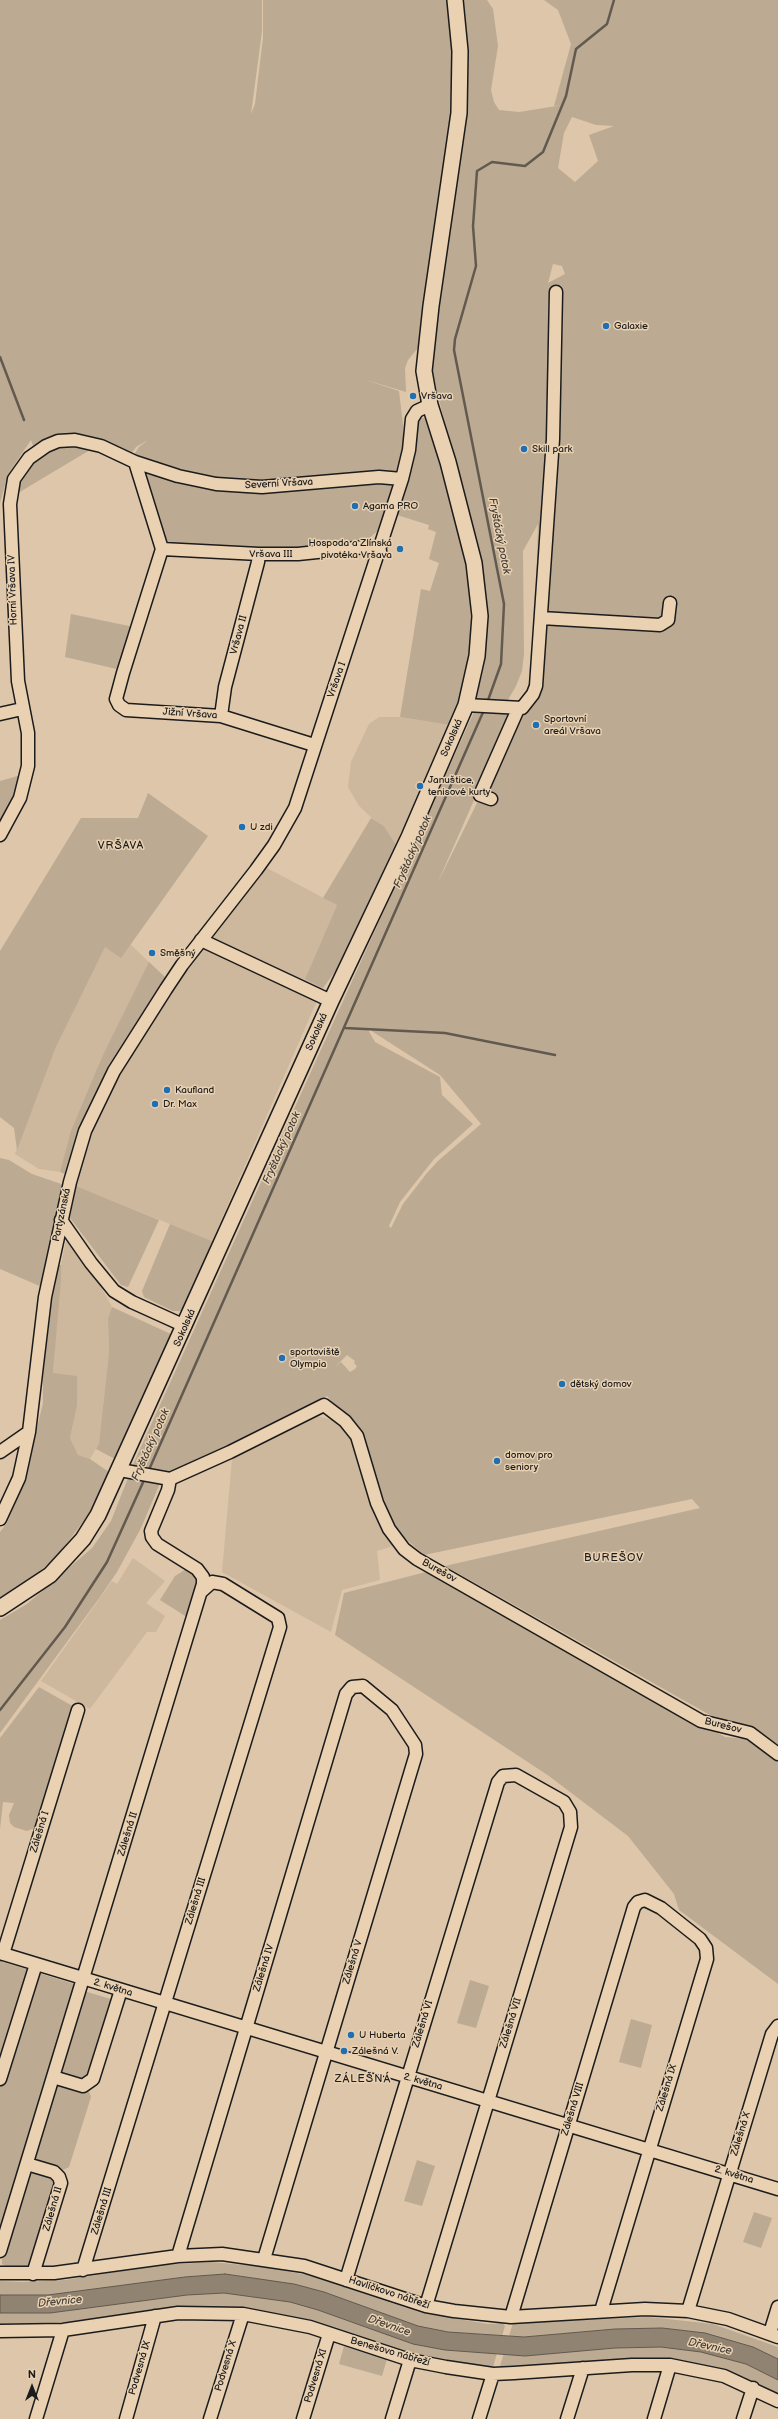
<!DOCTYPE html>
<meta charset="utf-8">
<style>
body{margin:0}
#map{position:relative;width:778px;height:2419px;overflow:hidden;background:#ddc6a9;font-family:"Balsamiq Sans",sans-serif}
canvas{display:block}
.north{position:absolute;left:12px;top:2367px;width:40px;height:40px;-webkit-text-stroke:3px #e9d1b2;paint-order:stroke;rotate:0deg;font-size:11px;font-weight:700;line-height:16px;text-align:center;color:#1c1c1c}
.north::after{content:'';display:block;margin:auto;width:14px;height:18px;background:#1c1c1c;clip-path:polygon(50% 0,100% 100%,50% 72%,0 100%)}
</style>
<div id="map">
<canvas width="778" height="2419"></canvas>
<div class="north">N</div>
</div>
<script>
const g = document.querySelector('canvas').getContext('2d');
g.lineJoin = 'round';
function fillPath(path, color) {
  g.fillStyle = color;
  g.fill(path, 'evenodd');
}
function shape(rows) {
  const path = new Path2D();
  for (const r of rows) {
    path.moveTo(r[0], r[1]);
    for (let i = 2; i < r.length; i += 2) path.lineTo(r[i], r[i + 1]);
  }
  return path;
}
function trace(path, color, width, dash) {
  g.strokeStyle = color;
  g.lineWidth = width;
  g.lineCap = dash ? 'butt' : 'round';
  g.setLineDash(dash || []);
  g.stroke(path);
}
function write(font, color, halo, rows, align = 'center') {
  g.font = font + ' "Balsamiq Sans",sans-serif';
  g.lineWidth = 3;
  g.setLineDash([]);
  g.textBaseline = 'middle';
  g.strokeStyle = halo;
  g.fillStyle = color;
  for (const [text, x, y, turn = 0] of rows) {
    g.save();
    g.translate(x, y);
    g.rotate((+turn || 0) * Math.PI / 180);
    g.textAlign = isNaN(turn) ? turn : align;
    if (halo) g.strokeText(text, 0, 0);
    g.fillText(text, 0, 0);
    g.restore();
  }
}
fillPath(shape([
 [379,717,400,717,450,725,396,845,384,826,373,819,359,806,348,787,351,762,369,724],
 [265,867,337,905,305,979,323,987,212,1241,76,1186,82,1156,120,1074,179,978,210,939,283,970,213,938],
 [131,945,152,965,100,1061,60,1172,39,1169,15,1154,56,1047,105,946],
 [66,1240,100,1285,112,1307,108,1318,109,1352,99,1443,90,1459,78,1455,70,1438,77,1406,53,1373,61,1265],
 [317,1416,336,1421,354,1440,396,1545,377,1551,380,1580,342,1590,331,1632,222,1572,232,1459],
 [133,1558,165,1581,146,1603,165,1616,156,1632,147,1632,90,1709,41,1681,112,1581,117,1584]
]), '#cdb89d');
fillPath(shape([
 [0,0,262,0,262,31,251,114,255,104,263,38,263,0,450,0,456,83,421,338,418,348,408,360,405,368,406,392,363,379,399,391,403,425,403,458,382,527,366,541,332,546,238,552,165,544,134,455,139,447,148,440,136,447,131,454,86,435,74,434,34,448,31,440,8,474,0,503],
 [461,0,487,0,493,9,498,46,491,90,494,102,499,110,519,112,563,105,554,106,571,44,558,10,544,0,778,0,778,1749,751,1729,710,1715,445,1566,700,1508,692,1499,424,1555,399,1533,388,1513,364,1439,327,1396,291,1419,163,1475,131,1469,474,712,512,714,437,884,519,718,526,697,534,661,538,524,523,551,524,654,522,671,516,686,505,705,479,701,477,697,485,654,485,613,453,457,433,375,432,358],
 [572,117,596,125,614,126,589,135,598,161,575,182,558,168,564,133],
 [553,264,562,266,565,274,548,283],
 [367,1028,440,1075,481,1124,438,1161,427,1173,403,1204,391,1228,389,1226,400,1202,434,1159,473,1124,442,1095,440,1077,375,1042],
 [347,1355,355,1361,354,1363,357,1366,355,1369,350,1372,341,1362,334,1368],
 [421,418,427,418,433,430,470,579,471,646,461,699,450,725,400,717,421,589,430,591,439,563,429,559,436,532,428,529,429,525,397,515,412,460,418,419],
 [73,445,90,450,18,493,17,486,37,457,58,447],
 [71,614,134,627,121,670,65,657],
 [21,775,17,793,0,823,0,781],
 [148,793,208,836,121,958,105,947,56,1047,17,1150,14,1128,0,1117,0,951,81,818,138,818],
 [371,818,384,826,396,845,336,970,323,988,305,979,337,905,323,898],
 [149,962,165,977,109,1065,76,1137,65,1174,60,1172,71,1131,102,1057],
 [0,1158,9,1160,32,1174,64,1185,42,1287,0,1269],
 [76,1186,159,1220,128,1287,121,1285,70,1218],
 [170,1224,212,1241,187,1308,182,1311,173,1311,144,1297,142,1291],
 [56,1265,61,1265,61,1279,53,1373,77,1376,77,1406,70,1438,78,1455,90,1459,109,1472,88,1515,58,1555,22,1587,0,1601,0,1532,7,1523,24,1484,43,1403,43,1377],
 [112,1307,173,1335,117,1460,96,1449,99,1443,109,1352,108,1318],
 [128,1478,160,1483,141,1528,117,1572,100,1597,0,1733,0,1620,27,1604,92,1548,111,1521],
 [188,1568,199,1575,200,1586,190,1619,160,1600,175,1576],
 [430,1571,725,1737,747,1739,778,1760,778,1984,679,1910,674,1894,628,1836,549,1776,335,1635,344,1593],
 [39,1687,76,1708,37,1827,27,1831,14,1827,10,1823,9,1815,14,1803,3,1802,0,1829,0,1738],
 [0,1961,77,1985,0,2234],
 [470,1980,489,1986,476,2028,457,2023],
 [84,1991,114,2000,89,2078,83,2082,60,2073],
 [631,2019,652,2025,641,2068,619,2062],
 [57,2083,88,2089,91,2097,69,2167,61,2171,34,2161,34,2156],
 [417,2160,435,2166,422,2206,404,2201],
 [32,2170,57,2179,30,2269,10,2269,2,2264,2,2256,28,2173],
 [754,2212,772,2218,761,2248,743,2242],
 [212,2262,264,2267,307,2275,422,2313,488,2324,503,2323,505,2326,493,2367,489,2367,461,2365,412,2354,281,2314,234,2308,179,2307,71,2322,0,2324,0,2281,22,2282,65,2280,161,2265],
 [649,2317,713,2324,778,2347,778,2393,744,2377,718,2368,673,2360,646,2358,544,2366,500,2366,513,2323],
 [344,2346,387,2359,382,2376,339,2364]
]), '#bcaa92');
const water = shape([
 [225,2274,294,2284,324,2292,418,2326,448,2332,524,2337,615,2329,662,2328,705,2333,753,2347,778,2359,778,2380,746,2364,701,2352,661,2347,615,2348,525,2356,445,2350,413,2344,318,2310,290,2302,224,2293,187,2295,50,2313,0,2313,0,2295,48,2295,185,2277,225,2274]
]);
fillPath(water, '#918371');
trace(water, '#625a4f', 1);
trace(shape([
 [0,357,24,420],
 [487,703,501,664,504,604,454,350,455,339,476,266,473,226,477,171,492,162,525,166,543,152,566,96,576,49,607,24,614,0],
 [345,1028,445,1033,555,1055],
 [148,1472,484,710],
 [0,1710,65,1627,107,1562,145,1478]
]), '#625a4f', 2.5);
const minor = shape([
 [135,462,162,549,123,673,116,699,119,705,126,710,221,716,314,745],
 [162,549,259,554,298,554,365,547,380,551],
 [541,618,660,625,668,620,670,603],
 [466,705,522,708,533,694,536,686,553,439,556,292],
 [0,714,22,709],
 [221,716,225,687,258,562,259,554],
 [491,799,480,795,518,709],
 [0,835,20,798,28,766,28,733,18,681,10,504,14,479,29,458,46,446,58,441,75,440,101,446,135,462,178,476,216,484,262,487,379,477,402,479],
 [201,940,331,1001],
 [61,1220,91,1263,114,1291,132,1302,185,1326],
 [0,1452,29,1432],
 [120,1470,170,1479,230,1452,324,1405,345,1421,357,1436,377,1503,389,1529,404,1549,417,1559,701,1721,750,1733,778,1754],
 [0,1519,19,1478,29,1432,45,1297,70,1182,85,1131,114,1071,166,989,182,965,256,870,274,845,295,808,402,479,409,450,412,419,417,411,430,405],
 [0,1953,778,2189],
 [3,1954,78,1710],
 [53,2077,83,2086,93,2079,121,1990],
 [0,2079,36,1964],
 [27,2164,54,2172,59,2177,61,2183,33,2274],
 [0,2251,203,1584,203,1577,197,1569,157,1544,152,1537,151,1531,168,1490,170,1479],
 [178,2256,346,1694,352,1687,363,1686,392,1710,415,1745,416,1754,264,2259],
 [83,2270,280,1627,278,1618,223,1584,212,1582,202,1591],
 [0,2273,54,2273,178,2256,222,2254,304,2266,426,2306,454,2311,511,2317,645,2309,688,2311,728,2319,778,2337],
 [346,2280,498,1782,503,1776,516,1775,564,1802,570,1812,571,1827,426,2306],
 [688,2311,772,2034,778,2026],
 [511,2317,634,1907,638,1902,645,1900,661,1908,700,1939,706,1948,707,1959,601,2311],
 [0,2331,63,2330,178,2313,243,2314,310,2327,410,2360,446,2367,493,2374,514,2373,632,2365,670,2365,724,2376,778,2401],
 [770,2333,778,2307],
 [36,2419,63,2330],
 [126,2419,155,2316],
 [210,2419,243,2314],
 [303,2419,329,2334],
 [392,2419,410,2360],
 [479,2419,493,2374],
 [567,2419,583,2368],
 [654,2419,670,2365],
 [743,2419,753,2388]
]);
const major = shape([
 [0,1608,50,1575,83,1539,98,1515,331,1001,409,837,466,705,477,656,480,616,474,563,448,462,430,405,424,371,431,306,459,113,460,51,455,0]
]);
trace(minor, '#1c1c1c', 15);
trace(major, '#1c1c1c', 18);
trace(minor, '#e9d1b2', 12);
trace(major, '#e9d1b2', 15);
for (const [x, y, r, color] of [
 [606,326,4,"#1f6fb2"],
 [413,396,4,"#1f6fb2"],
 [524,449,4,"#1f6fb2"],
 [355,506,4,"#1f6fb2"],
 [400,549,4,"#1f6fb2"],
 [536,725,4,"#1f6fb2"],
 [420,786,4,"#1f6fb2"],
 [242,827,4,"#1f6fb2"],
 [152,953,4,"#1f6fb2"],
 [167,1090,4,"#1f6fb2"],
 [155,1104,4,"#1f6fb2"],
 [282,1358,4,"#1f6fb2"],
 [562,1384,4,"#1f6fb2"],
 [497,1461,4,"#1f6fb2"],
 [351,2035,4,"#1f6fb2"],
 [344,2051,4,"#1f6fb2"]
]) {
  const dot = new Path2D();
  dot.arc(x, y, r, 0, 2 * Math.PI);
  g.fillStyle = color;
  g.fill(dot);
  trace(dot, '#e9d1b2', 1.5);
}
write('10px', '#1c1c1c', '#e9d1b2', [
 ["Galaxie",614,326],
 ["Vršava",421,396],
 ["Skill park",532,449],
 ["Agama PRO",363,506],
 ["Hospoda a Zlínská",392,543,"right"],
 ["pivotéka Vršava",392,555,"right"],
 ["Sportovní",544,719],
 ["areál Vršava",544,731],
 ["Januštice,",428,780],
 ["tenisové kurty",428,792],
 ["U zdi",250,827],
 ["Směšný",160,953],
 ["Kaufland",175,1090],
 ["Dr. Max",163,1104],
 ["sportoviště",290,1352],
 ["Olympia",290,1364],
 ["dětský domov",570,1384],
 ["domov pro",505,1455],
 ["seniory",505,1467],
 ["U Huberta",359,2035],
 ["Zálešná V.",352,2051]
], 'left');
write('10px', '#1c1c1c', '#e9d1b2', [
 ["Severní Vršava",279,484,-3],
 ["Vršava III",271,554],
 ["Horní Vršava IV",13,590,-92],
 ["Vršava II",239,635,-75],
 ["Vršava I",337,680,-71],
 ["Jižní Vršava",190,714,4],
 ["Sokolská",452,738,-66],
 ["Sokolská",317,1032,-66],
 ["Partyzánská",62,1215,-78],
 ["Sokolská",185,1328,-66],
 ["Burešov",439,1571,29],
 ["Burešov",723,1726,14],
 ["Zálešná I",40,1832,-73],
 ["Zálešná II",128,1834,-73],
 ["Zálešná III",196,1901,-73],
 ["Zálešná V",353,1962,-73],
 ["Zálešná IV",264,1968,-73],
 ["2. května",113,1988,17],
 ["Zálešná VII",511,2023,-73],
 ["Zálešná VI",423,2024,-73],
 ["2. května",423,2082,16],
 ["Zálešná IX",667,2088,-73],
 ["Zálešná VIII",573,2109,-73],
 ["Zálešná X",741,2134,-73],
 ["2. května",734,2175,17],
 ["Zálešná II",53,2209,-74],
 ["Zálešná III",102,2211,-73],
 ["Havlíčkovo nábřeží",389,2293,18],
 ["Benešovo nábřeží",390,2352,16],
 ["Podvesná X",226,2366,-73],
 ["Podvesná IX",140,2368,-74],
 ["Podvesná XI",316,2376,-73]
]);
write('italic 11px', '#45403a', '#e9d1b2', [
 ["Fryštácký potok",499,536,79],
 ["Fryštácký potok",413,852,-66],
 ["Fryštácký potok",282,1148,-66],
 ["Fryštácký potok",151,1445,-66],
 ["Dřevnice",60,2302,-5],
 ["Dřevnice",389,2326,19],
 ["Dřevnice",710,2347,12]
]);
g.letterSpacing = '1px';
write('11px', '#1c1c1c', '#e9d1b2', [
 ["VRŠAVA",121,846],
 ["BUREŠOV",614,1558],
 ["ZÁLEŠNÁ",363,2079]
]);
g.letterSpacing = '0px';
</script>
